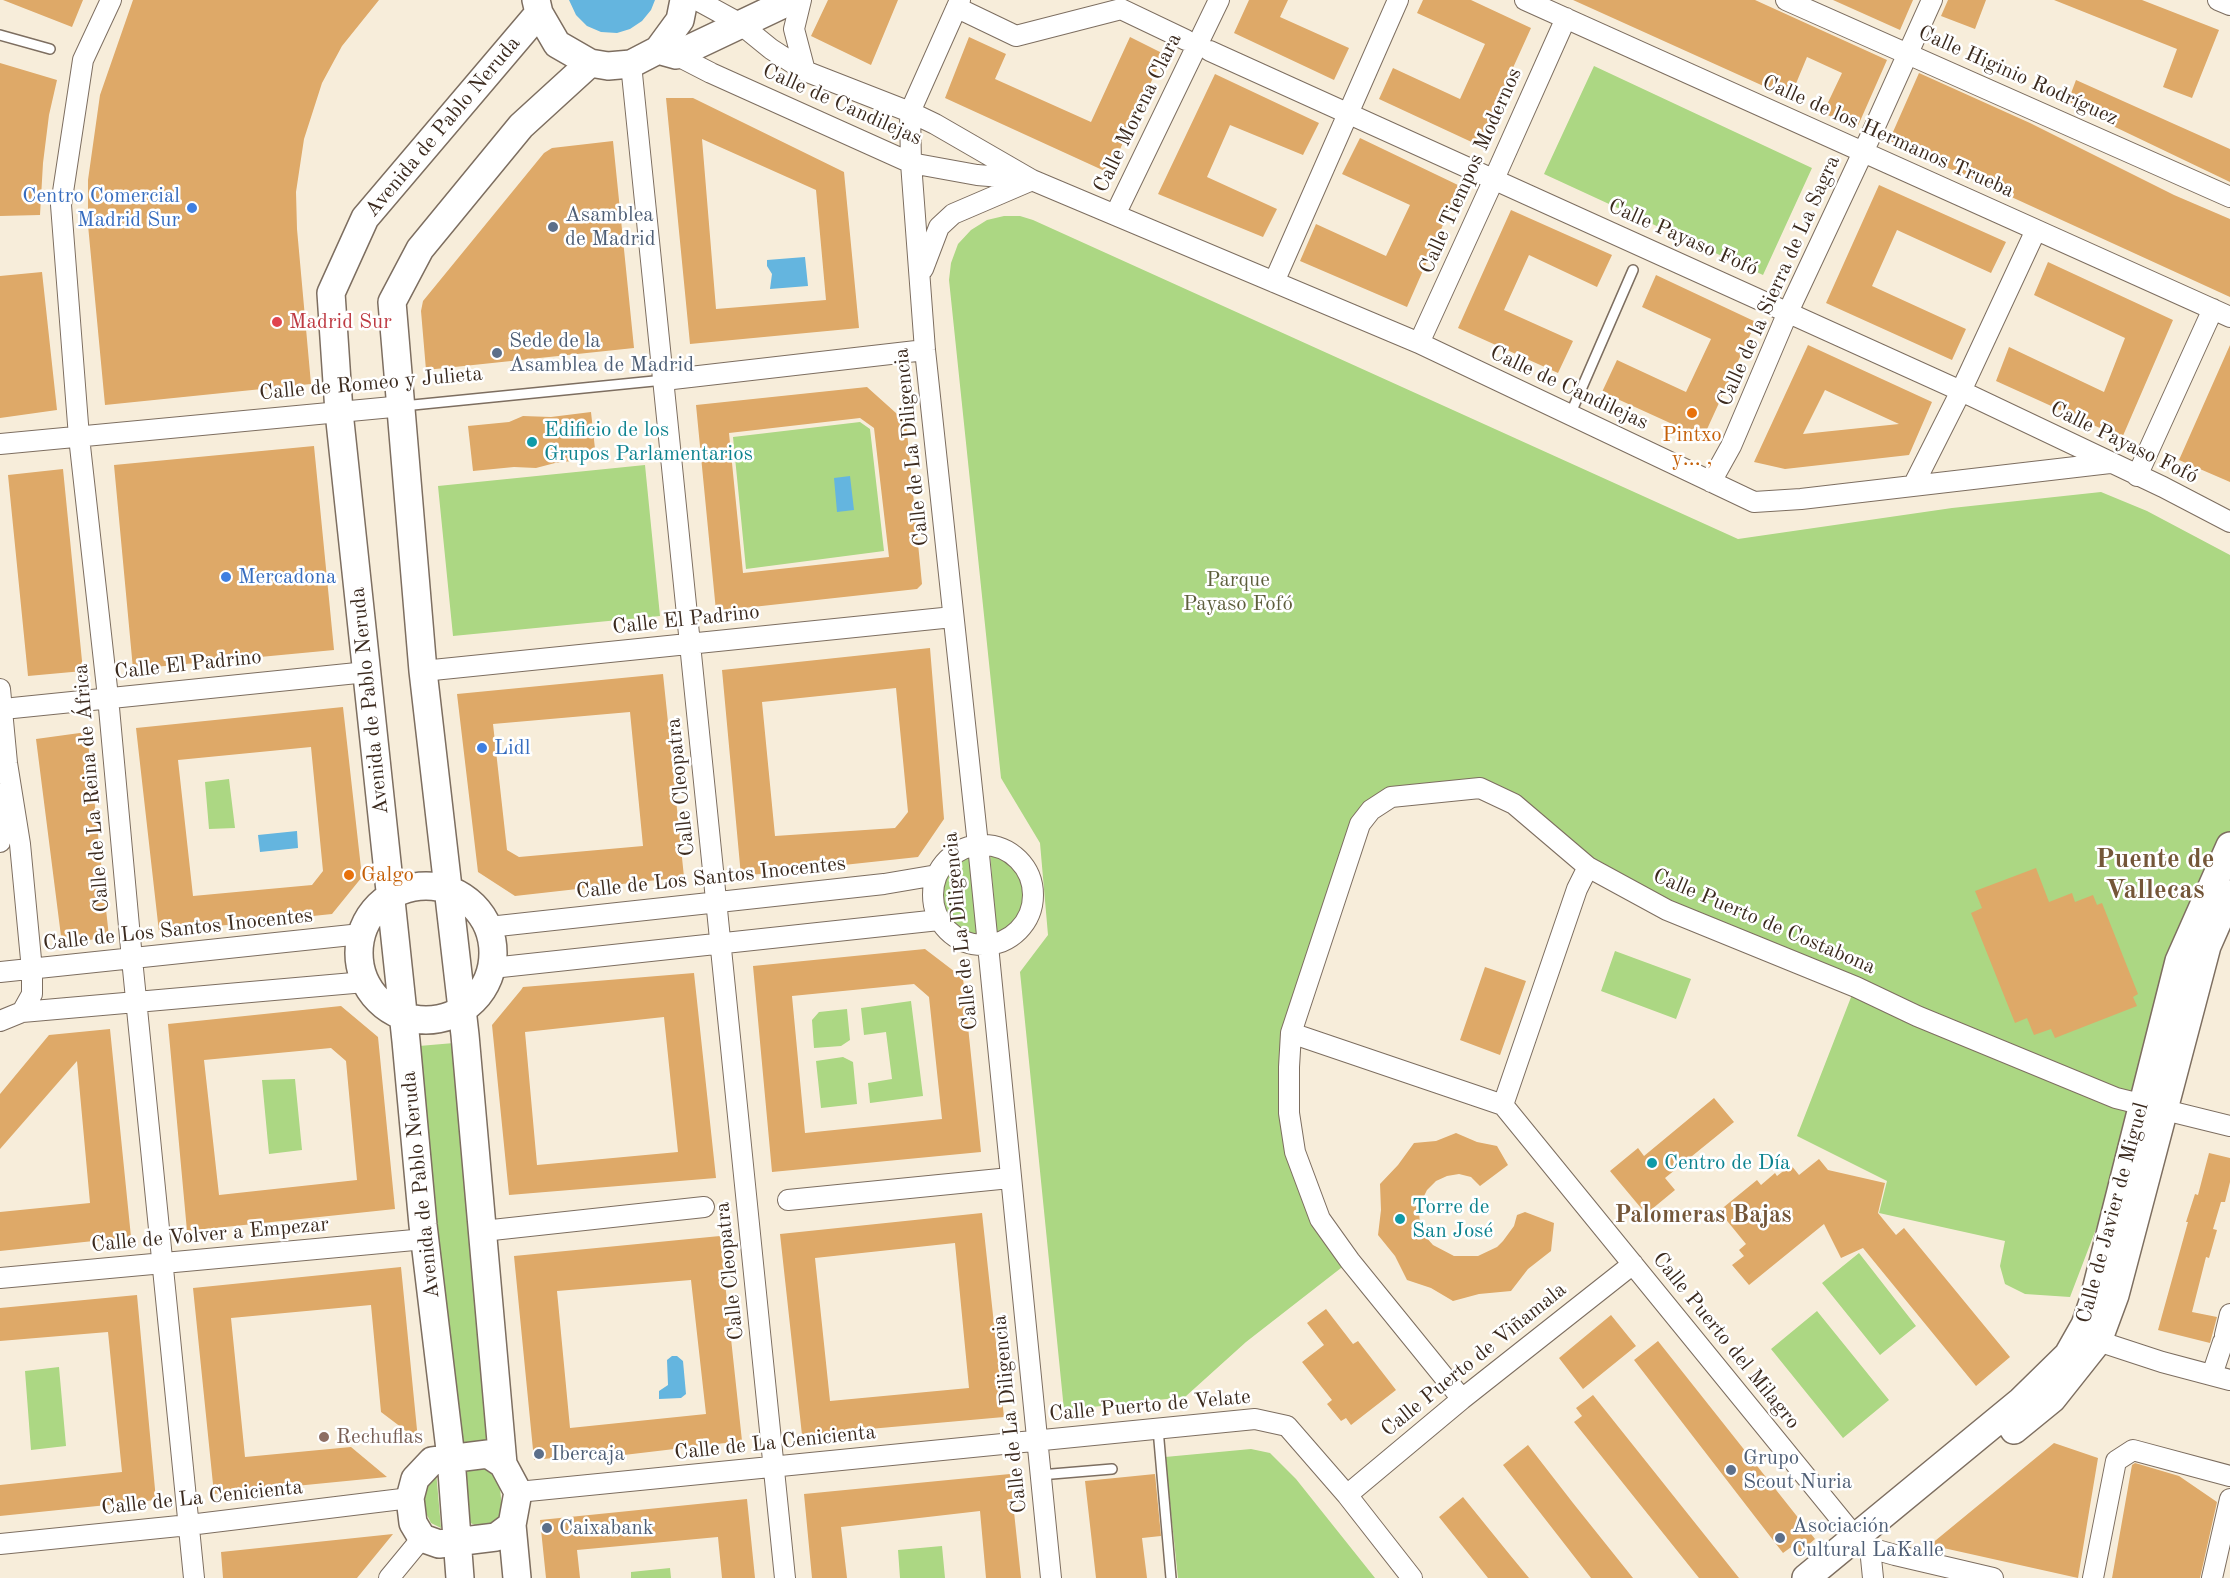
<!DOCTYPE html>
<meta charset="utf-8">
<style>
body{margin:0}
canvas{display:block;background:#f7edda}
</style>
<canvas width="2230" height="1578"></canvas>
<script>
const g = document.querySelector('canvas').getContext('2d');
g.lineJoin = 'round';
function fillPath(path, color) {
  g.fillStyle = color;
  g.fill(path, 'evenodd');
}
function shape(rows) {
  const path = new Path2D();
  for (const r of rows) {
    if (r.length === 3) {
      path.moveTo(r[0] + r[2], r[1]);
      path.arc(r[0], r[1], r[2], 0, 2 * Math.PI);
      continue;
    }
    path.moveTo(r[0], r[1]);
    for (let i = 2; i < r.length; i += 2) path.lineTo(r[i], r[i + 1]);
  }
  return path;
}
function trace(path, color, width, dash) {
  g.strokeStyle = color;
  g.lineWidth = width;
  g.lineCap = dash ? 'butt' : 'round';
  g.setLineDash(dash || []);
  g.stroke(path);
}
function write(font, color, halo, rows, align = 'center') {
  g.font = font + ' "Old Standard TT",serif';
  g.lineWidth = 5;
  g.setLineDash([]);
  g.textBaseline = 'middle';
  g.strokeStyle = halo;
  g.fillStyle = color;
  for (const [text, x, y, turn = 0] of rows) {
    g.save();
    g.translate(x, y);
    g.rotate((+turn || 0) * Math.PI / 180);
    g.textAlign = isNaN(turn) ? turn : align;
    if (halo) g.strokeText(text, 0, 0);
    g.fillText(text, 0, 0);
    g.restore();
  }
}
fillPath(shape([
 [1594,66,1812,168,1763,275,1544,174],
 [1004,216,1020,216,1033,220,1738,539,1952,508,2101,492,2147,511,2230,555,2230,846,2143,1106,2070,1297,2025,1294,2005,1284,2000,1266,2005,1241,1879,1213,1887,1181,1797,1136,1855,987,1667,910,1481,789,1371,810,1291,1033,1295,1152,1350,1261,1246,1342,1185,1397,1064,1410,1020,972,1048,935,1040,843,1001,778,949,280,951,263,958,244,971,230,987,220],
 [860,422,870,429,884,551,746,569,733,437],
 [645,465,660,616,453,636,438,486],
 [229,779,235,828,209,829,205,782],
 [990,853,1002,855,1010,860,1018,867,1027,887,1026,908,1022,916,1010,931,997,936],
 [964,856,970,857,978,937,970,938,954,929,941,909,941,884,945,874,950,867],
 [1615,951,1691,979,1676,1019,1601,991],
 [911,1001,923,1096,870,1103,868,1083,892,1079,886,1032,864,1035,861,1008],
 [847,1009,850,1040,841,1046,814,1048,812,1020,819,1012],
 [454,1043,492,1441,460,1446,419,1046],
 [843,1057,853,1062,857,1104,821,1108,816,1061],
 [295,1079,302,1150,269,1154,262,1080],
 [1859,1253,1916,1326,1880,1355,1822,1283],
 [1817,1311,1889,1400,1843,1438,1771,1349],
 [59,1367,66,1446,31,1450,25,1371],
 [1251,1449,1270,1453,1296,1479,1375,1578,1178,1578,1165,1457],
 [478,1462,499,1477,502,1509,498,1520,492,1526,482,1528,468,1522,463,1474,469,1466],
 [436,1471,441,1528,431,1523,421,1503,425,1480],
 [942,1546,945,1578,900,1578,898,1550],
 [670,1568,671,1578,631,1578,631,1572]
]), '#acd783');
fillPath(shape([
 [569,0,655,0,651,10,642,21,630,29,617,33,601,32,587,26,576,15],
 [805,257,808,286,770,289,772,274,767,266,767,260],
 [850,476,854,510,837,512,834,478],
 [297,831,298,848,260,852,258,835],
 [672,1356,677,1356,683,1361,686,1394,681,1398,659,1399,659,1391,668,1385,667,1360]
]), '#64b5df');
fillPath(shape([
 [3,0,83,0,72,27],
 [133,0,379,0,342,46,322,83,304,139,296,192,297,229,311,384,105,405,88,225,88,180,100,95],
 [828,0,898,0,871,65,811,36],
 [1249,0,1288,0,1280,17,1349,48,1334,80,1234,33],
 [1423,0,1471,0,1531,28,1478,145,1379,99,1393,68,1460,99,1485,44,1417,13],
 [1573,0,1755,0,1887,60,1857,128,1823,113,1842,73,1807,57,1790,98],
 [1833,0,1913,0,1900,30],
 [1948,0,1986,0,1975,29,1941,16],
 [2054,0,2142,0,2219,30,2192,98,2163,87,2177,49],
 [969,37,1006,54,995,79,1091,122,1130,37,1164,54,1109,173,945,98],
 [0,63,57,80,49,115,43,163,40,215,0,216],
 [1919,73,2030,123,2174,195,2230,219,2230,297,1889,141],
 [1215,74,1319,123,1303,155,1230,125,1207,177,1277,209,1263,237,1158,194],
 [2076,80,2230,149,2230,182,2067,104],
 [666,98,693,98,844,172,859,328,690,344],
 [702,139,816,190,826,300,716,309],
 [1360,138,1460,186,1407,307,1300,261,1316,224,1386,256,1410,205,1342,174],
 [613,141,634,348,426,370,421,311,423,301,544,153,552,148],
 [1879,185,2006,242,1991,273,1897,230,1872,286,1966,329,1952,360,1826,303],
 [1511,210,1612,255,1597,287,1529,255,1504,310,1573,341,1558,373,1458,328],
 [2048,262,2173,320,2122,438,1996,381,2009,347,2104,392,2125,338,2034,295],
 [42,272,57,410,0,418,0,276],
 [1656,275,1756,322,1703,438,1602,392,1617,360,1686,392,1711,339,1642,307],
 [1808,345,1932,402,1909,455,1785,469,1754,462],
 [1825,390,1899,424,1803,434],
 [2230,345,2230,482,2179,460],
 [867,387,906,422,922,584,917,589,716,611,696,405],
 [860,418,874,428,889,557,743,573,729,433],
 [591,412,596,458,555,463,536,468,514,467,473,471,468,426,509,422,523,416,551,417],
 [314,446,334,650,133,669,114,465],
 [63,469,83,671,28,676,8,475],
 [930,648,944,819,918,857,741,876,722,670],
 [896,688,908,812,901,821,895,828,775,836,762,702],
 [663,674,684,877,515,896,478,872,457,694],
 [630,712,643,846,519,857,507,850,493,724],
 [343,707,362,877,332,914,159,932,136,728],
 [311,747,323,871,312,885,193,896,178,760],
 [87,732,109,937,62,944,36,739],
 [2036,868,2049,902,2072,893,2075,902,2093,895,2097,905,2102,903,2138,994,2133,997,2137,1006,2055,1038,2051,1029,2034,1035,2027,1018,2015,1023,1971,913,1982,908,1975,891],
 [925,949,963,978,981,1152,772,1172,753,966],
 [914,984,929,997,942,1119,805,1133,792,996],
 [1485,967,1526,981,1500,1055,1460,1040],
 [694,973,716,1178,509,1195,492,1025,521,990,523,987],
 [664,1017,678,1152,537,1165,525,1032],
 [341,1006,378,1037,395,1209,187,1231,168,1024],
 [331,1048,346,1061,357,1180,219,1195,204,1060],
 [110,1029,131,1237,0,1251,0,1212,90,1203,77,1061,0,1149,0,1094,49,1035],
 [1714,1098,1734,1122,1665,1178,1675,1190,1646,1214,1610,1171,1638,1148,1644,1156],
 [1456,1133,1477,1142,1497,1146,1508,1165,1480,1186,1471,1177,1459,1174,1447,1176,1436,1181,1427,1190,1422,1200,1419,1212,1420,1224,1425,1236,1433,1245,1454,1256,1478,1256,1497,1247,1503,1241,1514,1226,1517,1215,1525,1212,1554,1223,1551,1251,1528,1269,1511,1291,1479,1294,1453,1301,1431,1288,1407,1280,1395,1256,1378,1235,1381,1210,1380,1184,1398,1165,1414,1143,1436,1141],
 [2209,1153,2230,1158,2230,1182,2225,1202,2221,1202,2213,1229,2217,1230,2209,1258,2206,1257,2192,1312,2217,1317,2210,1343,2158,1330,2188,1222,2186,1222,2195,1194,2198,1195],
 [1819,1159,1828,1170,1885,1183,1878,1213,1896,1235,1904,1228,2010,1357,1976,1386,1863,1248,1841,1258,1824,1224,1749,1285,1732,1265,1744,1256,1739,1250,1746,1244,1719,1211,1757,1180,1761,1185,1775,1173,1777,1176,1791,1165,1799,1175],
 [982,1213,1004,1417,802,1435,780,1234],
 [955,1243,969,1388,830,1401,815,1258],
 [720,1236,742,1441,590,1459,590,1454,534,1460,514,1256],
 [691,1280,706,1414,570,1428,557,1291],
 [401,1267,418,1440,381,1412,371,1305,231,1318,245,1457,351,1447,387,1477,214,1494,193,1288],
 [137,1295,156,1500,0,1516,0,1485,122,1472,108,1332,0,1341,0,1308],
 [1326,1309,1353,1344,1358,1341,1396,1390,1351,1425,1346,1418,1341,1421,1327,1404,1332,1400,1302,1362,1324,1345,1307,1323],
 [1611,1315,1636,1346,1583,1389,1559,1358],
 [1658,1341,1815,1539,1800,1552,1794,1545,1783,1553,1634,1360],
 [1593,1395,1739,1578,1699,1578,1574,1422,1582,1416,1576,1408],
 [2054,1443,2098,1458,2078,1578,1930,1545],
 [1528,1445,1573,1503,1633,1578,1591,1578,1503,1465],
 [2135,1463,2179,1476,2217,1502,2200,1578,2112,1578,2132,1465],
 [1010,1474,1021,1578,986,1578,980,1511,841,1527,847,1578,812,1578,804,1494],
 [1155,1474,1161,1536,1142,1538,1147,1578,1096,1578,1085,1481],
 [1463,1497,1510,1555,1529,1578,1488,1578,1439,1517],
 [747,1499,755,1578,722,1578,718,1537,577,1550,580,1578,546,1578,540,1520],
 [393,1534,357,1578,223,1578,221,1552]
]), '#dea968');
const lane = shape([
 [0,35,50,49],
 [403,406,664,380],
 [1570,415,1633,270],
 [1158,1429,1171,1578],
 [1040,1475,1112,1469]
]);
const street = shape([
 [111,0,83,60,61,205,79,437,108,697,132,959,194,1578],
 [697,0,739,23,771,49,805,71,910,112,935,124,1032,180,1419,343,1754,502,1801,499,2110,463],
 [801,0,794,29,805,71],
 [960,0,910,112,911,163,925,350,978,845,1051,1578],
 [1525,0,2230,317],
 [1786,0,2230,197],
 [2218,0,2230,5],
 [966,12,1016,36,1121,9,1186,40],
 [1210,51,1961,391,2163,487,2230,522],
 [676,55,711,73,911,163,977,175,1026,179],
 [631,64,785,1578],
 [1115,215,1219,0],
 [923,269,939,227,953,214,1030,181],
 [1274,282,1398,0],
 [1419,343,1494,179,1566,18],
 [664,380,925,350],
 [0,444,403,406],
 [2137,476,2213,309],
 [1711,482,1731,446,1788,312,1872,133,1932,0],
 [1913,486,1961,391,2036,230],
 [423,671,953,617],
 [0,689,7,763,20,844,32,970,32,994,22,1012],
 [13,708,367,672],
 [0,842,4,793],
 [983,895,50],
 [1588,867,1577,889,1503,1105,1856,1538,1870,1548,1895,1555,1993,1578],
 [489,927,884,884,937,875],
 [492,968,939,920],
 [0,972,361,934],
 [0,1021,22,1012,365,982],
 [1291,1033,1503,1105],
 [788,1200,1010,1178],
 [483,1231,704,1207],
 [0,1278,425,1239],
 [2225,1335,2230,1314],
 [2098,1341,2162,1362,2230,1380],
 [2212,1375,2223,1342],
 [1462,1399,1350,1261,1320,1219,1295,1152,1289,1113,1289,1067,1291,1033,1360,824,1371,810,1391,797,1480,788,1514,804,1588,867,1667,910,1856,987,1917,1016,2116,1098,2230,1126],
 [518,1492,1255,1419,1287,1426,1347,1495,1412,1578],
 [1347,1495,1462,1399,1633,1264],
 [0,1544,189,1525,410,1498],
 [1870,1548,1873,1578],
 [389,1578,422,1538],
 [2093,1578,2116,1461,2133,1450,2230,1476],
 [2212,1578,2230,1499]
]);
const secondary = shape([
 [536,0,539,13,557,44,590,63,608,66,631,64,658,50,680,20,684,0],
 [658,50,676,55,792,0],
 [426,953,67],
 [2014,1430,2052,1399,2098,1341,2115,1295,2207,946,2230,894],
 [503,1464,488,1454,432,1461,415,1479,410,1498,413,1523,422,1538,439,1544,496,1537,512,1525],
 [460,1578,451,1458,423,1225,406,1041,339,412,331,293,365,218,539,13],
 [517,1578,512,1525,518,1492,503,1464,465,1035,423,671,392,302,420,249,521,126,590,63],
 [1806,1578,2021,1401,2068,1355,2085,1325,2093,1302,2179,961,2230,846]
]);
trace(lane, '#7d6e60', 12);
trace(street, '#7d6e60', 22);
trace(secondary, '#7d6e60', 30);
trace(lane, '#fff', 9);
trace(street, '#fff', 20);
trace(secondary, '#fff', 27);
for (const [x, y, r, color] of [
 [192,208,6,"#3f7fe0"],
 [553,227,6,"#5c6f8a"],
 [277,322,6,"#e0444e"],
 [497,353,6,"#5c6f8a"],
 [1692,413,6,"#e8710a"],
 [532,442,6,"#0f9aa8"],
 [226,577,6,"#3f7fe0"],
 [482,748,6,"#3f7fe0"],
 [349,875,6,"#e8710a"],
 [1652,1163,6,"#0f9aa8"],
 [1400,1219,6,"#0f9aa8"],
 [324,1437,6,"#8d6e63"],
 [539,1454,6,"#5c6f8a"],
 [1731,1470,6,"#5c6f8a"],
 [547,1528,6,"#5c6f8a"],
 [1780,1538,6,"#5c6f8a"]
]) {
  const dot = new Path2D();
  dot.arc(x, y, r, 0, 2 * Math.PI);
  g.fillStyle = color;
  g.fill(dot);
  trace(dot, '#fff', 2);
}
write('21px', '#3b2a1e', '#fff', [
 ["Calle Higinio Rodríguez",2018,76,24],
 ["Calle de Candilejas",842,105,24],
 ["Calle Morena Clara",1138,113,-64],
 ["Avenida de Pablo Neruda",443,127,-50],
 ["Calle de los Hermanos Trueba",1888,137,24],
 ["Calle Tiempos Modernos",1471,171,-66],
 ["Calle Payaso Fofó",1683,238,24],
 ["Calle de la Sierra de La Sagra",1779,281,-66],
 ["Calle de Romeo y Julieta",371,384,-5],
 ["Calle de Candilejas",1569,388,25],
 ["Calle Payaso Fofó",2124,443,26],
 ["Calle de La Diligencia",912,447,-96],
 ["Calle El Padrino",686,620,-6],
 ["Calle El Padrino",188,665,-6],
 ["Avenida de Pablo Neruda",370,701,-96],
 ["Calle Cleopatra",681,787,-96],
 ["Calle de La Reina de África",92,788,-95],
 ["Calle de Los Santos Inocentes",711,878,-6],
 ["Calle Puerto de Costabona",1764,922,23],
 ["Calle de Los Santos Inocentes",178,930,-6],
 ["Calle de La Diligencia",961,931,-96],
 ["Avenida de Pablo Neruda",421,1185,-96],
 ["Calle de Javier de Miguel",2113,1213,-75],
 ["Calle de Volver a Empezar",210,1235,-5],
 ["Calle Cleopatra",730,1271,-96],
 ["Calle Puerto del Milagro",1726,1341,51],
 ["Calle Puerto de Viñamala",1474,1360,-39],
 ["Calle Puerto de Velate",1150,1406,-5],
 ["Calle de La Diligencia",1010,1414,-96],
 ["Calle de La Cenicienta",775,1443,-6],
 ["Calle de La Cenicienta",202,1498,-6]
]);
write('21px', '#366cbe', '#fff', [
 ["Centro Comercial",180,196,"right"],
 ["Madrid Sur",180,220,"right"],
 ["Mercadona",238,577],
 ["Lidl",494,748]
], 'left');
write('21px', '#4e5e75', '#fff', [
 ["Asamblea",565,215],
 ["de Madrid",565,239],
 ["Sede de la",509,341],
 ["Asamblea de Madrid",509,365],
 ["Ibercaja",551,1454],
 ["Grupo",1743,1458],
 ["Scout Nuria",1743,1482],
 ["Asociación",1792,1526],
 ["Cultural LaKalle",1792,1550],
 ["Caixabank",559,1528]
], 'left');
write('21px', '#be3a42', '#fff', [
 ["Madrid Sur",289,322]
], 'left');
write('21px', '#0d838f', '#fff', [
 ["Edificio de los",544,430],
 ["Grupos Parlamentarios",544,454],
 ["Centro de Día",1664,1163],
 ["Torre de",1412,1207],
 ["San José",1412,1231]
], 'left');
write('21px', '#c56008', '#fff', [
 ["Pintxo",1692,435],
 ["y... ,",1692,459],
 ["Galgo",361,875,"left"]
]);
write('21px', '#5d5e3c', '#fff', [
 ["Parque",1238,580],
 ["Payaso Fofó",1238,604]
]);
write('21px', '#785e54', '#fff', [
 ["Rechuflas",336,1437]
], 'left');
write('bold 24px', '#745638', '#fff', [
 ["Palomeras Bajas",1703,1216]
]);
write('bold 27px', '#745638', '#fff', [
 ["Puente de",2155,860],
 ["Vallecas",2155,891]
]);
</script>
